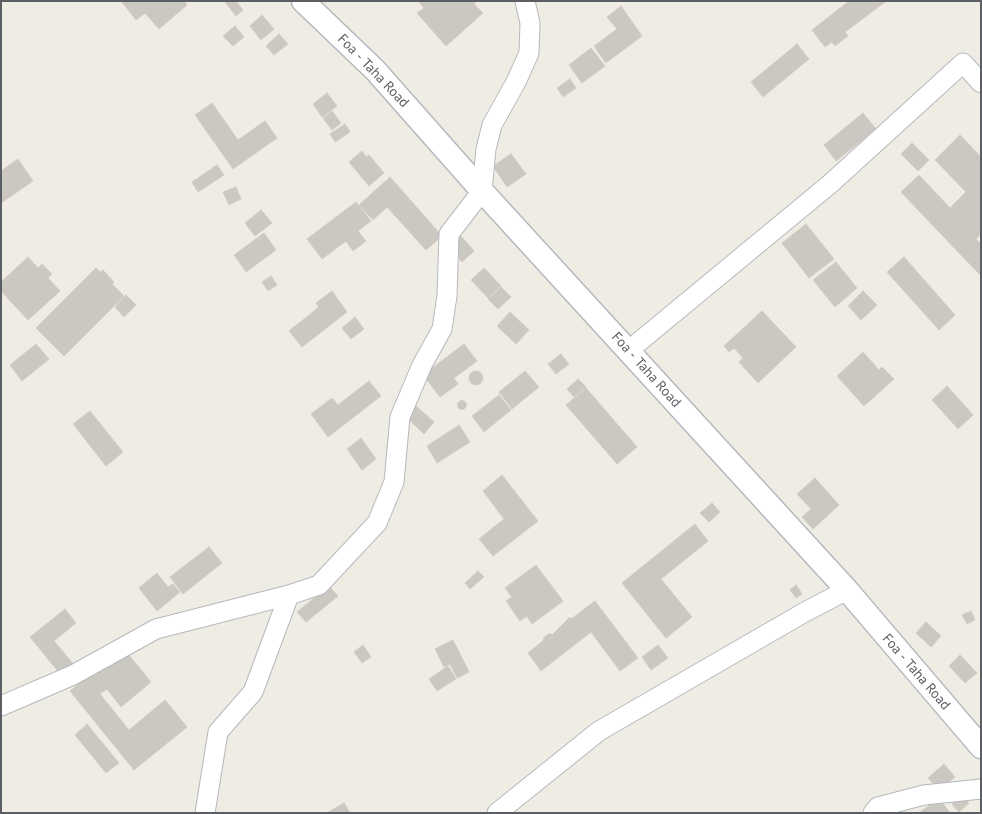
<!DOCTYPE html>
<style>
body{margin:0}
#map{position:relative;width:982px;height:814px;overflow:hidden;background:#eeece3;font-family:"PT Sans",sans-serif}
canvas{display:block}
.frame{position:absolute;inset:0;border:2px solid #5b5f64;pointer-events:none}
</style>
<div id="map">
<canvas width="982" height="814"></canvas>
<div class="frame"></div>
</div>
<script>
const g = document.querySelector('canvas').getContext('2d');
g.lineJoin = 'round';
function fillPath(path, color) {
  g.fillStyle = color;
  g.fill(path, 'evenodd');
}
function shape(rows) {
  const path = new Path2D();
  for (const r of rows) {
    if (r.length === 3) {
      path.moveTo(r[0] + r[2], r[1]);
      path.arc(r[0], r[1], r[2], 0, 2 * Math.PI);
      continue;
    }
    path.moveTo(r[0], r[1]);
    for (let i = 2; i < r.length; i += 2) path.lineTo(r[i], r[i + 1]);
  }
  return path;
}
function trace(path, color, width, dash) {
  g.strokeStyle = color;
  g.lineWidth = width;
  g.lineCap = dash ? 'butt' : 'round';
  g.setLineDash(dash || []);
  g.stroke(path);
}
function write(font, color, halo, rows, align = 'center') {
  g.font = font + ' "PT Sans",sans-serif';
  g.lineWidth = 4;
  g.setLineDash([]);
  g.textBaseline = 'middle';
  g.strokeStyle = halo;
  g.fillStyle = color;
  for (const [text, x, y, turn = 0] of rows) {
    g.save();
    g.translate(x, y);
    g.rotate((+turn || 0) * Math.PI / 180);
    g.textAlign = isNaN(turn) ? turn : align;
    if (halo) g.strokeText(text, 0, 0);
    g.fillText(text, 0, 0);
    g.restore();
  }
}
const building = shape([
 [123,1,184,1,187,5,159,29,145,13,136,20,122,2,123,1],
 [226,1,236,1,243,10,236,16,225,2,226,1],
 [418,1,476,1,474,4,483,13,446,46,417,13,424,8,418,1],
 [849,1,885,2,845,32,848,36,835,46,832,42,825,47,812,30,849,1],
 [621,6,642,36,606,63,594,46,617,29,607,17,621,6],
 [262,15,274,29,261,40,250,26,262,15],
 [235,26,244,37,233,46,223,36,235,26],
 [279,34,288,44,274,55,266,46,279,34],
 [797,44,809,59,763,97,751,82,797,44],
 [591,48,605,66,582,83,569,65,591,48],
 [570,79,576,88,563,97,557,88,570,79],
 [327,93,337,106,322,117,313,104,327,93],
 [212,103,238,140,265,121,277,138,233,169,195,115,212,103],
 [332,111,341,123,332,130,323,118,332,111],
 [863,113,876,129,836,161,824,145,863,113],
 [345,124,350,132,335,142,330,134,345,124],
 [960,135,981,157,981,234,976,239,981,244,981,276,901,192,919,175,950,208,966,192,935,160,960,135],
 [912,143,929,160,918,171,901,154,912,143],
 [362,151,366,157,369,155,384,173,369,186,349,162,362,151],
 [511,154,526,174,507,187,493,166,511,154],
 [18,159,33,181,1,203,1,171,18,159],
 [217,165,224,175,198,192,192,182,217,165],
 [390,177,442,236,426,250,387,207,373,220,359,205,390,177],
 [236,187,241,199,229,205,223,192,236,187],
 [356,202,371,221,358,231,366,241,353,251,346,241,322,259,307,239,356,202],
 [261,210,272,223,255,236,245,223,261,210],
 [806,224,834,259,809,278,782,243,806,224],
 [264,233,276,250,246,272,234,255,264,233],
 [461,236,474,251,462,262,450,249,461,236],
 [28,257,38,268,42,264,52,274,48,278,60,291,28,320,1,291,1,282,28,257],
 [904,257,955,315,939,330,887,272,904,257],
 [836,262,857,288,835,307,813,280,836,262],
 [96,268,100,272,103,270,114,282,112,284,124,296,64,356,36,328,96,268],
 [484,268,501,286,488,298,471,280,484,268],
 [271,276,277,285,268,291,262,282,271,276],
 [501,287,511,297,498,309,488,299,501,287],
 [332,291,347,312,302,347,289,331,319,307,316,303,332,291],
 [863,291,877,305,861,320,848,306,863,291],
 [126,295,136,305,124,317,115,307,126,295],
 [762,311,796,347,758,383,739,362,743,358,734,348,729,352,724,346,762,311],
 [510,312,529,330,516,344,497,326,510,312],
 [355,317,364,329,351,339,342,328,355,317],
 [36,344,49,359,22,381,10,365,36,344],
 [464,344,477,361,454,378,458,384,440,397,423,375,464,344],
 [863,352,879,370,882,367,894,379,864,406,837,376,863,352],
 [561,354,569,364,556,374,548,364,561,354],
 [525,371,539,387,512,409,499,392,525,371],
 [476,378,7],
 [578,379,586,387,574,397,567,389,578,379],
 [369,381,381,396,328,437,311,414,332,398,338,405,369,381],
 [947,386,973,415,958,429,932,400,947,386],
 [586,388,637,447,617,464,566,405,586,388],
 [499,395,511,410,484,432,472,416,499,395],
 [462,405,4.5],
 [416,406,434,422,424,434,406,417,416,406],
 [90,411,123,452,106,466,73,424,90,411],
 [459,425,470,442,437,463,427,446,459,425],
 [361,438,376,459,362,470,347,449,361,438],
 [502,475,538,521,493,556,479,539,504,519,483,491,502,475],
 [815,478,839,505,813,529,802,517,811,509,797,494,815,478],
 [712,503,720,512,709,522,700,513,712,503],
 [695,524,708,541,661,579,692,617,666,638,622,583,695,524],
 [209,547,222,563,183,594,170,577,209,547],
 [536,565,563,601,532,624,527,616,520,621,506,601,512,597,505,588,536,565],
 [478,571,484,577,470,589,465,583,478,571],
 [157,573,168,587,173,584,180,592,157,611,139,588,157,573],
 [796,585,802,594,796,598,790,590,796,585],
 [329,586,338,596,306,622,297,612,329,586],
 [595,601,638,658,620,671,591,632,541,671,528,653,544,640,543,638,550,633,552,635,570,617,571,619,595,601],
 [65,609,76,623,54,641,74,665,61,675,30,637,65,609],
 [971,611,975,620,967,624,962,615,971,611],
 [926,622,941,636,931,647,916,633,926,622],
 [453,640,469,672,457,678,450,664,444,667,435,649,453,640],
 [363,645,371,657,362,663,354,652,363,645],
 [658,645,668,658,651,670,642,657,658,645],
 [123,648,151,682,121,707,107,689,100,694,129,730,165,700,187,727,134,770,70,691,123,648],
 [960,655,977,673,965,683,949,666,960,655],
 [448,666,456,679,437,691,429,679,448,666],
 [87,724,119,763,106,773,75,735,87,724],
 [944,764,955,777,939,790,928,778,944,764],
 [962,795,969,803,959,812,952,804,962,795],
 [939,798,950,813,919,813,939,798],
 [344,803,350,813,327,813,344,803]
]);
fillPath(building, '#cbc8c2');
trace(building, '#d3cdc1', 1);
const minor = shape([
 [628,351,830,184,963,63,981,83],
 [1,706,73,675,156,629,289,595,319,585,377,523,394,482,400,417,422,365,442,329,447,296,449,234,482,191,486,149,492,125,516,82,529,53,530,23,525,1],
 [205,813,218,732,253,692,289,595],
 [497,813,599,731,805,612,847,590],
 [873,813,878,807,924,795,981,789]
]);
const tertiary = shape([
 [303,1,375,70,482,191,847,590,981,747]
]);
trace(minor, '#b5b9bd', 21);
trace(tertiary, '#b5b9bd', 25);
trace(minor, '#fff', 19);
trace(tertiary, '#fff', 22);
write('14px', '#5b5f64', '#fff', [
 ["Foa - Taha Road",373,71,46],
 ["Foa - Taha Road",646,370,48],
 ["Foa - Taha Road",916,672,49]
]);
</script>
